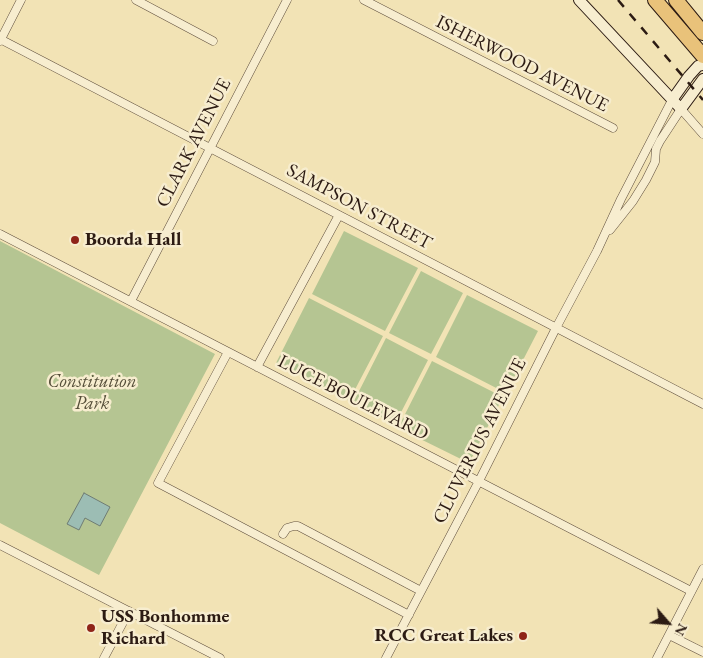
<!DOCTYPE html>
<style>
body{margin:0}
#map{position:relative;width:703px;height:658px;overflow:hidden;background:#f2e3b5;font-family:"EB Garamond",serif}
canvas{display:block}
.north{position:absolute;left:643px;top:598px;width:50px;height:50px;-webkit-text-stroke:4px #f7edcf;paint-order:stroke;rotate:117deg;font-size:14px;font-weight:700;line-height:20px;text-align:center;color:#2c1b13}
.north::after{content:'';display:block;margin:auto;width:18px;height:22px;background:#2c1b13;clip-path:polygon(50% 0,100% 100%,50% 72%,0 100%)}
</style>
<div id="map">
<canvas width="703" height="658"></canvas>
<div class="north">N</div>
</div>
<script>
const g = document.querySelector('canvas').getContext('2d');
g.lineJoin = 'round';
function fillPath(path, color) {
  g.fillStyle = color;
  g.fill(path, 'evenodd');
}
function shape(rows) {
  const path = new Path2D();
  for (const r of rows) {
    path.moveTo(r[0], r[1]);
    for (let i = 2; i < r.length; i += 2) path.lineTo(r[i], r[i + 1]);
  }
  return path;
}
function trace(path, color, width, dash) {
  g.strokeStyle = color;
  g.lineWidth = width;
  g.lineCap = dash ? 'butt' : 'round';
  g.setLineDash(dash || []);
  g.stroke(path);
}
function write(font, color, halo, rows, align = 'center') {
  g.font = font + ' "EB Garamond",serif';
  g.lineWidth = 5;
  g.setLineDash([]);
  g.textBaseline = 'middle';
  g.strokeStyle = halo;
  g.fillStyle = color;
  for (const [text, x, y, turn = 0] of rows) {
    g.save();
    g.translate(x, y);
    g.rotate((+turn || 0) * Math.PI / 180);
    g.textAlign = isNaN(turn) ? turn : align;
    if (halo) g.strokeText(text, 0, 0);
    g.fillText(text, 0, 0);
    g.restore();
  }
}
fillPath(shape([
 [344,231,418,268,385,331,312,294],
 [0,241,215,354,99,575,0,523],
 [421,271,463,293,431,354,389,333],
 [467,295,538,331,506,393,436,357],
 [309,298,383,336,349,401,276,363],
 [386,338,428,360,395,424,353,403],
 [432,361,503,397,469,463,398,428]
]), '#b5c592');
const water = shape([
 [84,493,110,507,100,526,85,518,79,530,67,524,84,493]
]);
fillPath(water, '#9cbdb4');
trace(water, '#6f7c74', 1);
const street = shape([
 [136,0,213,41],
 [364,0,613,128],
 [0,39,703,404],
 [0,41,21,0],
 [610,230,633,201,646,180,655,162,656,149,660,141,681,109,703,134],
 [0,234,691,591],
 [131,301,287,0],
 [228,352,158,483,409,615],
 [257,367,339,215],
 [283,534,287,528,294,526,298,526,421,591],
 [0,545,220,658],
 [669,635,703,652],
 [104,658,129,611],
 [386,658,479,481,556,328,597,251,621,199,672,100],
 [657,658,703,569]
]);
const secondary = shape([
 [579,0,681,109,703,79],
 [672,100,689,76,698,66,703,65]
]);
const highway = shape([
 [655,0,703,56],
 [676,0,703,33]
]);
trace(street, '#5e4d3c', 9);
trace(secondary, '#2c1b13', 12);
trace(highway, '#2c1b13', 16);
trace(street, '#f7edcf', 8);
trace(secondary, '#f7edcf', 10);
trace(highway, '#e9c27a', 14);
trace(shape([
 [618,0,703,100]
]), '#2c1b13', 2.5, [9, 9]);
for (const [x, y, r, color] of [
 [75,240,5,"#8f2418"],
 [91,628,5,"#8f2418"],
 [523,636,5,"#8f2418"]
]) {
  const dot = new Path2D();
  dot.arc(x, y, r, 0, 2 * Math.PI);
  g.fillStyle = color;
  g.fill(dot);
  trace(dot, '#f7edcf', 2);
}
write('19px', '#2c1b13', '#f7edcf', [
 ["ISHERWOOD AVENUE",522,64,27],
 ["CLARK AVENUE",194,143,-63],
 ["SAMPSON STREET",359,207,28],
 ["LUCE BOULEVARD",353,398,27],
 ["CLUVERIUS AVENUE",480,441,-63]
]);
write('bold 19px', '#2c1b13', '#f7edcf', [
 ["Boorda Hall",85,240],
 ["USS Bonhomme",101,617],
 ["Richard",101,639],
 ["RCC Great Lakes",513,636,"right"]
], 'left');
write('italic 19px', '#554e39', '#f7edcf', [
 ["Constitution",92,382],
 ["Park",92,404]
]);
</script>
